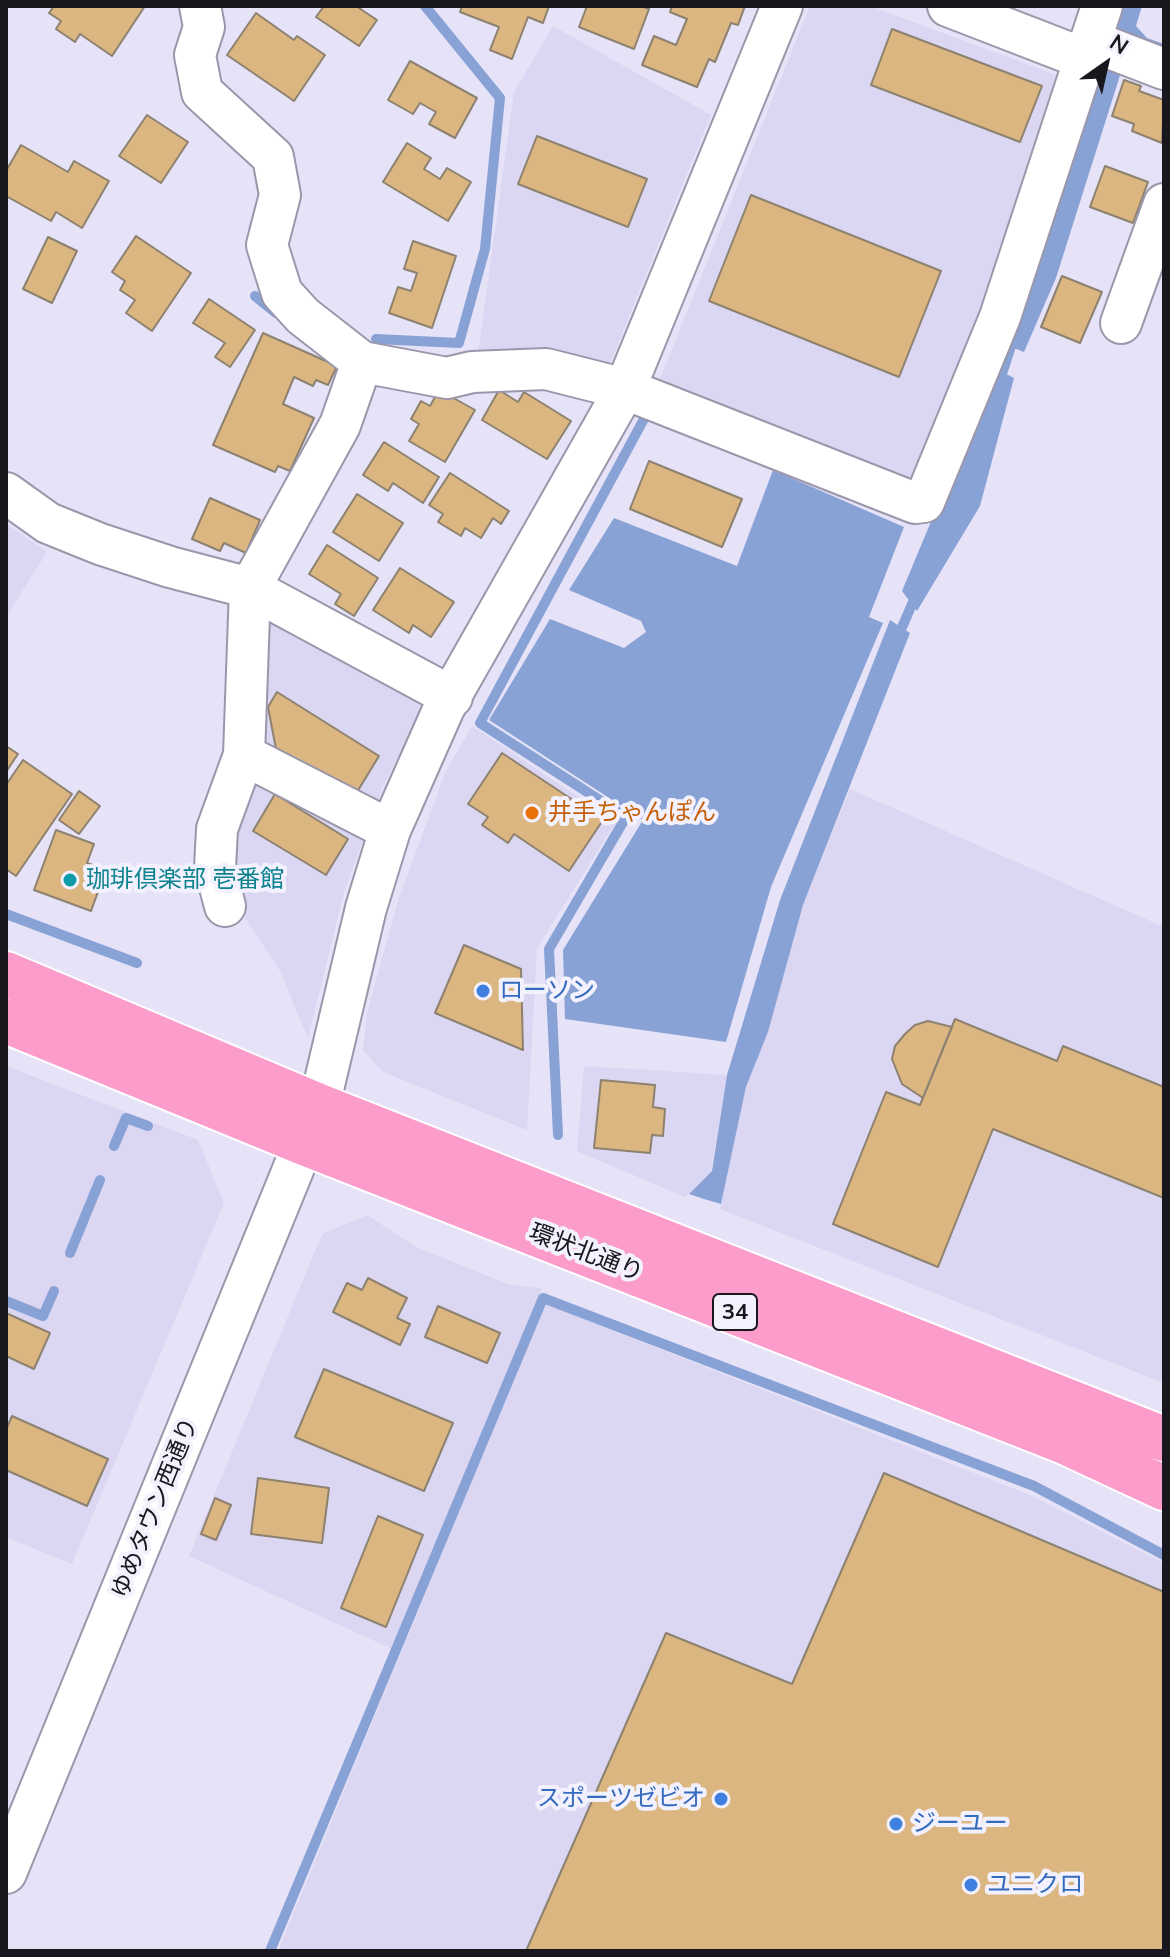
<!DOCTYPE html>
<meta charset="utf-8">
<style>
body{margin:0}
#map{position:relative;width:1170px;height:1957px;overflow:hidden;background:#e6e2f8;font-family:Mulish,sans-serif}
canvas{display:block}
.frame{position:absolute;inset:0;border:8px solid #18171e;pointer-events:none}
.north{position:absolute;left:1066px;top:24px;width:80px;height:80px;-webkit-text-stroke:6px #f3f1fe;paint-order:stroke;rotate:34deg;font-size:22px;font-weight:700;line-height:32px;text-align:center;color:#18171e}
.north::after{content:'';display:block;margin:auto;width:28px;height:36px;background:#18171e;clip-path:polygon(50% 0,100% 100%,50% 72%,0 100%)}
</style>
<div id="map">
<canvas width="1170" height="1957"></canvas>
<div class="frame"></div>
<div class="north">N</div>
</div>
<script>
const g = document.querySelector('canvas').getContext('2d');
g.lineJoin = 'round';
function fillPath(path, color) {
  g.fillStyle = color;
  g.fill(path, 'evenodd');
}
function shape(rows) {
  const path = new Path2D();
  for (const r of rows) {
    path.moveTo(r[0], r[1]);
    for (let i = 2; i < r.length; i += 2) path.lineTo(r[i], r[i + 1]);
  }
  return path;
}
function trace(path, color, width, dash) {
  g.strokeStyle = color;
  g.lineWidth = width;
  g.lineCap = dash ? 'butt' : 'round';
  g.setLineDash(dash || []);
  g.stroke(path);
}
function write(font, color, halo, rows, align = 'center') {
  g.font = font + ' Mulish,"Noto Sans JP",sans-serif';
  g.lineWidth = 8;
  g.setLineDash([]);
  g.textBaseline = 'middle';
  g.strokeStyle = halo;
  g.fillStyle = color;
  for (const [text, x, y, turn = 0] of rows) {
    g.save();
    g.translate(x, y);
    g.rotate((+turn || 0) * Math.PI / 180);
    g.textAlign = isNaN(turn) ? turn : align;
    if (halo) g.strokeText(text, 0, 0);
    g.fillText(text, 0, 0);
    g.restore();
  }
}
fillPath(shape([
 [810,6,870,6,1067,79,918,490,658,384],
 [553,26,711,115,606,373,477,361,514,92],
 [6,524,47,552,6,617],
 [272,609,428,699,383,786,344,892,308,1038,279,969,237,906,229,828,259,629],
 [472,726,616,822,537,948,527,1130,383,1072,363,1050,367,1013,398,901,445,773],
 [850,789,1164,927,1164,1383,720,1209,746,1087,768,1032,803,905],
 [6,1066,198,1140,224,1203,72,1564,6,1537],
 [584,1066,727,1075,711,1171,685,1197,577,1151],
 [367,1215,416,1247,510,1285,542,1288,392,1649,189,1556,322,1234],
 [545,1304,1030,1495,1164,1563,1164,1951,278,1951]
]), '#dbd6f2');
fillPath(shape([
 [1115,6,1142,6,1136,26,1147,38,1164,44,1164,55,1106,30],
 [1096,60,1122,69,1056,278,1024,352,1001,343],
 [995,368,1014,378,980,506,917,611,902,591],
 [773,470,904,527,869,617,883,623,771,887,726,1042,565,1019,563,950,643,820,489,720,550,619,624,648,646,632,641,621,569,590,614,518,737,566],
 [890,620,910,633,803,905,768,1032,746,1087,721,1204,704,1199,689,1194,712,1171,727,1075,780,900]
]), '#89a2d6');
trace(shape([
 [255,296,276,313],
 [376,339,459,343,485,249,500,98,425,6],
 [999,383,1014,337],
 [897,639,916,595],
 [6,914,137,963],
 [558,1135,549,949,626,817,480,723,645,417],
 [114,1146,126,1118,148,1126],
 [70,1253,100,1180],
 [6,1301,43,1316,54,1291],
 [270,1951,543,1298,1034,1486,1164,1555]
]), '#89a2d6', 10);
const building = shape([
 [54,6,145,6,112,56,80,34,75,42,56,29,61,21,49,13,54,6],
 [324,6,356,6,377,20,359,46,316,17,324,6],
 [462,6,549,6,543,23,528,17,512,59,490,50,499,27,460,12,462,6],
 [587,6,641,6,649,9,634,49,579,27,587,6],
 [672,6,745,6,738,25,731,23,715,62,709,59,697,87,642,65,654,36,676,45,687,19,670,12,672,6],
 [256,13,294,40,297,36,325,55,294,101,227,55,256,13],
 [892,29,1042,86,1020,142,871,85,892,29],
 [410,61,477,98,455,138,429,124,436,112,420,103,413,114,388,100,410,61],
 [1124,80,1141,86,1139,91,1164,100,1162,143,1132,131,1134,124,1112,116,1124,80],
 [147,115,188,142,161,183,119,156,147,115],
 [537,136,647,179,628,227,518,184,537,136],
 [407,143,431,158,424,169,440,179,447,168,471,182,448,221,383,182,407,143],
 [21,145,68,172,74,161,109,181,82,228,56,212,51,221,6,196,6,171,21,145],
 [1105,166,1148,182,1133,223,1090,207,1105,166],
 [751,195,941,271,899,377,709,301,751,195],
 [136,236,191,273,152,331,126,313,135,300,120,290,125,281,112,272,136,236],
 [48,237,77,251,52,303,23,289,48,237],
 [413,241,456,256,432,328,389,313,398,287,411,291,417,273,404,269,413,241],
 [1062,276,1102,292,1080,343,1041,327,1062,276],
 [209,299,255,330,230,367,215,357,225,343,193,323,209,299],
 [263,333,337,366,328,385,316,380,313,386,294,377,283,404,314,418,290,471,278,466,275,472,213,445,263,333],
 [439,390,475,410,445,462,409,441,419,424,411,419,421,401,430,406,439,390],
 [499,390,518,402,524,392,571,421,547,459,482,420,499,390],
 [384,442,439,477,423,503,393,483,388,491,363,475,384,442],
 [649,461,742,499,722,547,630,509,649,461],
 [450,473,509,511,501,524,493,518,481,538,465,528,461,536,438,522,443,514,429,505,450,473],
 [357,494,403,523,379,561,333,532,357,494],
 [210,498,260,520,246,553,224,543,220,551,192,539,210,498],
 [327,545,378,578,354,616,335,604,341,594,309,574,327,545],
 [400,568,454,602,431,637,413,625,409,633,373,610,400,568],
 [277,692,379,756,354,797,276,749,268,707,277,692],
 [6,746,18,754,6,772,6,746],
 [502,753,603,820,569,871,514,834,508,843,482,825,488,817,468,804,502,753],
 [23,760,72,794,16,876,6,869,6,785,23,760],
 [79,791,100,806,79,834,59,820,79,791],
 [275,794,348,839,326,875,253,831,275,794],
 [56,830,94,844,87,863,106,870,91,911,34,890,56,830],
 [464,945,521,969,523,1050,435,1013,464,945],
 [955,1019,1057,1061,1063,1046,1164,1087,1164,1198,993,1129,938,1267,833,1224,886,1092,920,1105,955,1019],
 [928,1021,952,1027,923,1098,902,1084,892,1059,895,1046,905,1034,915,1025,928,1021],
 [601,1080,655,1085,653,1107,665,1109,663,1136,652,1135,650,1153,594,1148,601,1080],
 [368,1278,407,1298,397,1318,410,1324,400,1345,333,1312,347,1283,362,1290,368,1278],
 [438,1306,500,1333,487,1363,425,1337,438,1306],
 [6,1313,50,1333,34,1369,6,1356,6,1313],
 [324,1369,453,1423,424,1491,295,1437,324,1369],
 [12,1416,108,1459,87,1506,6,1470,6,1430,12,1416],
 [884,1473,1164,1592,1164,1951,526,1951,666,1633,792,1684,884,1473],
 [258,1478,329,1488,322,1543,251,1534,258,1478],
 [215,1498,231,1505,216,1540,201,1534,215,1498],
 [378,1516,423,1535,386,1627,341,1608,378,1516]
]);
fillPath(building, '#dbb681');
trace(building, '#8d816f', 2);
const minor = shape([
 [200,6,204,27,195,55,202,92,273,157,280,195,267,245,282,293,303,316,362,362,340,425,250,588,244,755,217,829,215,868,225,906],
 [948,6,1085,59],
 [1091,41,1164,69],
 [1121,323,1164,204],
 [362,362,447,378,472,372,546,369,625,389,915,503,924,502,1000,317,1102,6],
 [6,493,48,523,100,544,170,567,250,588,452,697],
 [244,755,390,830],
 [6,1873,319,1106,366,908,390,830,444,708,625,389,782,6]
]);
const highway = shape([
 [6,974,319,1106,1164,1439],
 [6,1021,304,1143,1065,1442,1164,1488]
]);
trace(minor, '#9b97ab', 44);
trace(highway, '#fff', 48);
trace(minor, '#fff', 40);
trace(highway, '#fb9cca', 44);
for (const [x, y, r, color] of [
 [532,813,8,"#e8710a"],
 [70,880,8,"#0f9aa8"],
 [483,991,8,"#3f7fe0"],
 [721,1799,8,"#3f7fe0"],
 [896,1824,8,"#3f7fe0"],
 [971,1885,8,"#3f7fe0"]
]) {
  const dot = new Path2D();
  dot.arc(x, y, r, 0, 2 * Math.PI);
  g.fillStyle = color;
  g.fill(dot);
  trace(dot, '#f3f1fe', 3);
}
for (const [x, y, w] of [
 [735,1312,44]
]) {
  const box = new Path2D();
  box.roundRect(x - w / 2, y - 18, w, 36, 6);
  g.fillStyle = '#f3f1fe';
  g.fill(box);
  trace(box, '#18171e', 2);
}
write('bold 22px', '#18171e', null, [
 ["34",735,1312]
]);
write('24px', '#c56008', '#f3f1fe', [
 ["井手ちゃんぽん",548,813]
], 'left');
write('24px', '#0d838f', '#f3f1fe', [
 ["珈琲倶楽部 壱番館",86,880]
], 'left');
write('24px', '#366cbe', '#f3f1fe', [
 ["ローソン",499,991],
 ["スポーツゼビオ",705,1799,"right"],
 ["ジーユー",912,1824],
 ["ユニクロ",987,1885]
], 'left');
write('24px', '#18171e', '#f3f1fe', [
 ["環状北通り",586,1253,21],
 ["ゆめタウン西通り",155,1508,-68]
]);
</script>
